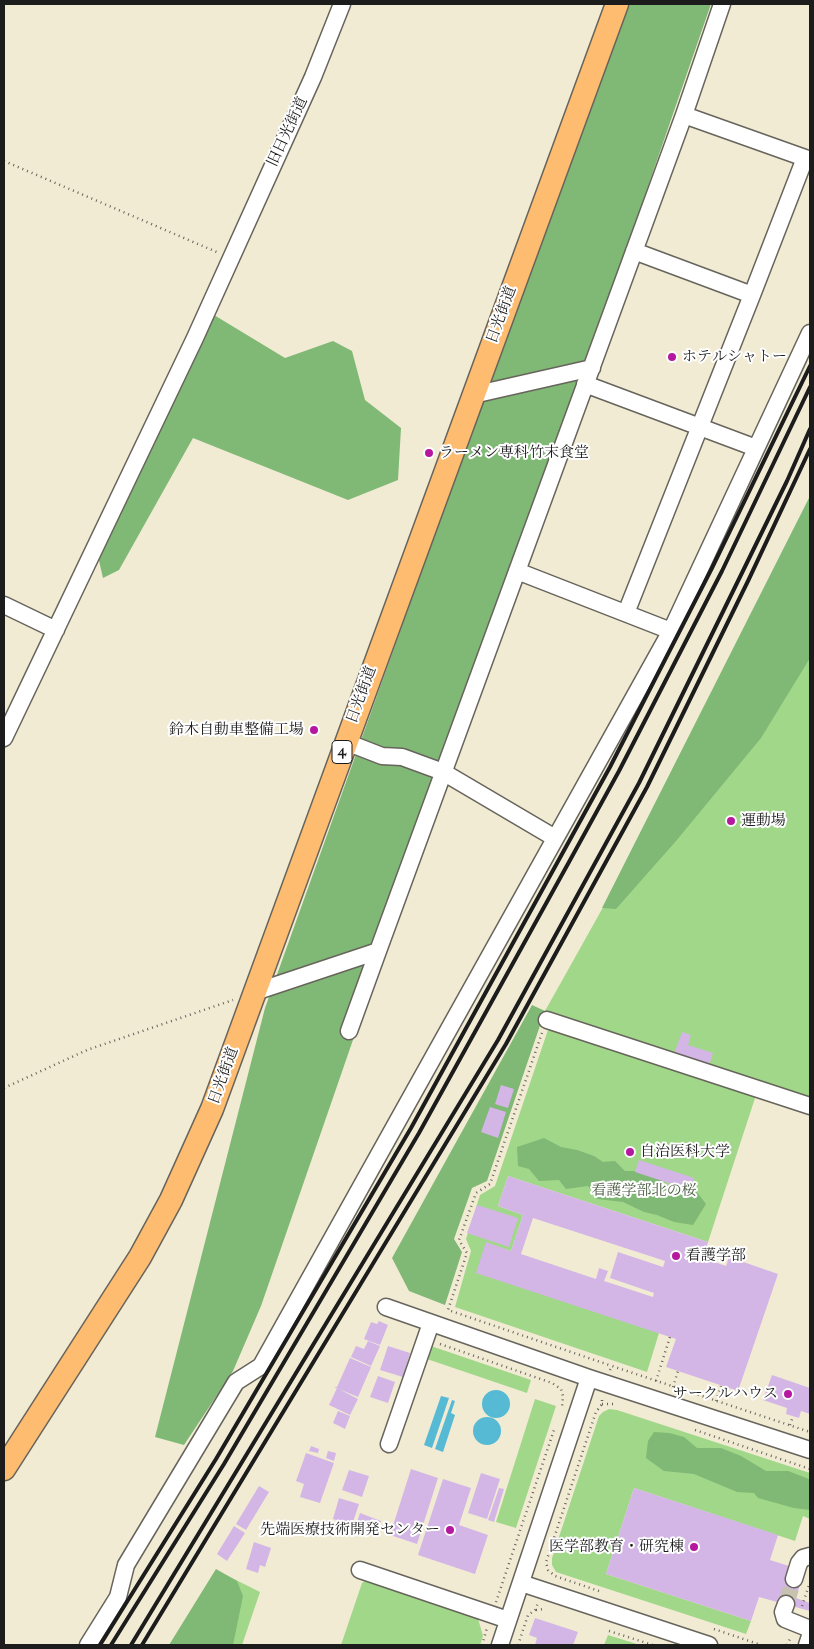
<!DOCTYPE html>
<meta charset="utf-8">
<style>
body{margin:0}
#map{position:relative;width:814px;height:1649px;overflow:hidden;background:#f1ebd4;font-family:"IM FELL French Canon",serif}
canvas{display:block}
.frame{position:absolute;inset:0;border:5px solid #1c1c1c;pointer-events:none}
</style>
<div id="map">
<canvas width="814" height="1649"></canvas>
<div class="frame"></div>
</div>
<script>
const g = document.querySelector('canvas').getContext('2d');
g.lineJoin = 'round';
function fillPath(path, color) {
  g.fillStyle = color;
  g.fill(path, 'evenodd');
}
function shape(rows) {
  const path = new Path2D();
  for (const r of rows) {
    if (r.length === 3) {
      path.moveTo(r[0] + r[2], r[1]);
      path.arc(r[0], r[1], r[2], 0, 2 * Math.PI);
      continue;
    }
    path.moveTo(r[0], r[1]);
    for (let i = 2; i < r.length; i += 2) path.lineTo(r[i], r[i + 1]);
  }
  return path;
}
function trace(path, color, width, dash) {
  g.strokeStyle = color;
  g.lineWidth = width;
  g.lineCap = dash ? 'butt' : 'round';
  g.setLineDash(dash || []);
  g.stroke(path);
}
function write(font, color, halo, rows, align = 'center') {
  g.font = font + ' "IM FELL French Canon","Noto Serif JP",serif';
  g.lineWidth = 4;
  g.setLineDash([]);
  g.textBaseline = 'middle';
  g.strokeStyle = halo;
  g.fillStyle = color;
  for (const [text, x, y, turn = 0] of rows) {
    g.save();
    g.translate(x, y);
    g.rotate((+turn || 0) * Math.PI / 180);
    g.textAlign = isNaN(turn) ? turn : align;
    if (halo) g.strokeText(text, 0, 0);
    g.fillText(text, 0, 0);
    g.restore();
  }
}
fillPath(shape([
 [810,499,810,1099,545,1011,700,734],
 [549,1027,756,1095,708,1242,508,1176,498,1206,523,1215,511,1251,486,1243,659,1333,647,1372,455,1307,471,1251,466,1239,480,1195,495,1186],
 [431,1346,531,1380,527,1393,427,1359],
 [535,1399,556,1406,516,1528,496,1522],
 [609,1409,617,1410,810,1473,810,1519,803,1516,795,1541,634,1488,606,1574,751,1621,746,1634,556,1572,552,1565,552,1558,599,1416,603,1412],
 [216,1570,260,1592,242,1645,173,1645],
 [366,1580,477,1615,483,1636,480,1645,341,1645,362,1583],
 [608,1635,640,1645,604,1645]
]), '#a1d789');
fillPath(shape([
 [625,4,711,4,261,1306,233,1371,184,1445,155,1437,265,1008],
 [214,315,285,358,333,341,352,351,365,400,401,428,398,480,348,500,193,438,119,570,103,578,97,552],
 [810,496,810,658,761,738,676,841,616,909,602,908],
 [532,1005,545,1011,487,1181,472,1188,454,1239,462,1252,445,1305,409,1291,392,1258],
 [544,1138,561,1147,577,1150,594,1156,603,1162,615,1161,625,1171,650,1171,670,1187,685,1184,696,1191,706,1204,693,1225,674,1222,657,1215,644,1212,623,1202,597,1199,588,1186,566,1189,559,1180,539,1181,529,1169,518,1166,517,1147],
 [654,1432,669,1433,684,1437,697,1448,721,1448,741,1456,766,1471,788,1471,809,1479,810,1510,794,1508,758,1498,754,1493,737,1492,694,1474,664,1471,646,1458,648,1441],
 [216,1569,237,1581,243,1596,233,1645,169,1645]
]), '#80b875');
fillPath(shape([
 [496,1404,14],
 [441,1396,449,1398,432,1448,424,1445],
 [452,1400,455,1401,451,1413,455,1415,443,1452,435,1449],
 [487,1431,14]
]), '#56bad4');
fillPath(shape([
 [682,1032,691,1035,688,1045,713,1053,709,1065,674,1054],
 [501,1085,514,1089,508,1108,495,1104],
 [490,1107,506,1112,498,1138,481,1132],
 [639,1160,694,1178,690,1190,635,1172],
 [508,1176,708,1242,703,1258,726,1266,729,1257,778,1274,738,1391,666,1367,676,1339,476,1273,486,1242,511,1251,523,1215,498,1206],
 [533,1218,665,1261,663,1267,618,1252,610,1278,654,1293,653,1297,604,1281,608,1271,599,1268,596,1279,521,1254],
 [477,1205,518,1218,509,1247,467,1233],
 [379,1321,388,1325,380,1345,364,1339,371,1322,377,1324],
 [368,1341,380,1346,371,1366,351,1357,356,1346,364,1349],
 [388,1346,410,1353,403,1377,380,1370],
 [350,1358,371,1367,358,1397,334,1387,337,1387],
 [772,1375,810,1388,810,1414,801,1411,799,1418,786,1414,787,1408,763,1400],
 [378,1376,395,1382,388,1403,370,1397],
 [337,1388,358,1399,350,1415,329,1405],
 [338,1411,350,1416,345,1429,333,1423],
 [311,1446,319,1449,318,1453,309,1451],
 [328,1451,336,1453,334,1461,326,1458],
 [306,1453,334,1463,320,1503,300,1497,304,1484,296,1481],
 [411,1469,438,1478,417,1544,390,1535],
 [349,1470,369,1476,362,1497,342,1490],
 [481,1473,500,1479,487,1519,468,1513],
 [443,1479,471,1488,459,1525,488,1535,475,1574,418,1555],
 [259,1486,269,1492,246,1530,236,1524],
 [499,1488,504,1489,494,1522,488,1520],
 [634,1488,778,1535,770,1560,789,1566,785,1576,801,1581,796,1598,810,1603,810,1611,759,1597,751,1621,606,1574],
 [339,1498,359,1504,352,1525,333,1519],
 [360,1513,381,1521,377,1533,356,1525],
 [234,1526,245,1533,227,1561,217,1554],
 [254,1542,271,1548,265,1567,260,1565,258,1573,246,1569],
 [535,1618,578,1632,573,1645,535,1645,537,1638,529,1635]
]), '#d3b6e6');
trace(shape([
 [786,1604,794,1579]
]), '#c6c2af', 16, [16, 8]);
const minor = shape([
 [684,115,805,158],
 [752,295,805,158,810,160],
 [585,384,756,448],
 [473,395,592,368],
 [517,571,671,631],
 [4,605,56,630],
 [626,613,752,295,634,251],
 [4,738,195,338,313,77,342,4],
 [346,742,382,756,402,757,443,772,555,838],
 [255,992,378,951,684,115,722,4],
 [547,1020,810,1106],
 [349,1031,378,951],
 [386,1307,589,1378,810,1450],
 [389,1444,431,1323],
 [360,1570,508,1620],
 [794,1579,799,1563,803,1558,810,1556],
 [521,1583,709,1645],
 [786,1604,783,1612,785,1619,810,1629],
 [88,1645,118,1597,126,1565,236,1382,261,1366,671,631,810,333],
 [500,1645,589,1378],
 [807,1645,810,1636]
]);
const highway = shape([
 [4,1469,140,1257,171,1200,212,1109,617,4]
]);
trace(minor, '#67645c', 19);
trace(highway, '#67645c', 25);
trace(shape([
 [4,161,219,253],
 [542,1033,490,1184,476,1193,459,1240,467,1253,448,1310,612,1366],
 [4,1088,87,1050,233,1000],
 [440,1344,552,1383,561,1389,563,1396,562,1407],
 [610,1370,612,1366,810,1432],
 [656,1381,670,1337],
 [673,1387,678,1371],
 [716,1401,721,1386],
 [602,1404,616,1404],
 [790,1425,793,1416],
 [695,1430,810,1469],
 [599,1591,555,1576,548,1570,546,1562,596,1412,602,1404,602,1397],
 [496,1602,555,1427],
 [802,1606,809,1585],
 [536,1610,544,1609],
 [714,1629,761,1645],
 [609,1631,653,1645],
 [482,1645,487,1628],
 [518,1645,528,1615,535,1610,538,1603],
 [787,1645,791,1637]
]), '#67645c', 2.5, [1, 4]);
trace(minor, '#fff', 16);
trace(highway, '#fdbc6f', 22);
trace(shape([
 [100,1645,216,1459,411,1128,610,767,712,568,810,366],
 [111,1645,224,1464,419,1133,569,862,619,771,722,571,810,387],
 [131,1645,498,1040,639,783,787,481,810,429],
 [142,1645,506,1044,647,787,748,581,810,449]
]), '#1c1c1c', 4);
for (const [x, y, r, color] of [
 [672,357,5,"#b5179e"],
 [429,453,5,"#b5179e"],
 [314,730,5,"#b5179e"],
 [731,821,5,"#b5179e"],
 [630,1152,5,"#b5179e"],
 [676,1256,5,"#b5179e"],
 [788,1394,5,"#b5179e"],
 [450,1530,5,"#b5179e"],
 [694,1547,5,"#b5179e"]
]) {
  const dot = new Path2D();
  dot.arc(x, y, r, 0, 2 * Math.PI);
  g.fillStyle = color;
  g.fill(dot);
  trace(dot, '#fff', 2);
}
for (const [x, y, w] of [
 [342,752,20]
]) {
  const box = new Path2D();
  box.roundRect(x - w / 2, y - 11.5, w, 23, 4);
  g.fillStyle = '#fff';
  g.fill(box);
  trace(box, '#1c1c1c', 1);
}
write('bold 14px', '#1c1c1c', null, [
 ["4",342,752]
]);
write('15px', '#1c1c1c', '#fff', [
 ["旧日光街道",288,132,-65],
 ["日光街道",502,315,-70],
 ["日光街道",362,695,-70],
 ["日光街道",224,1076,-70]
]);
write('15px', '#1c1c1c', '#fff', [
 ["ホテルシャトー",682,357],
 ["ラーメン専科竹末食堂",439,453],
 ["鈴木自動車整備工場",304,730,"right"],
 ["運動場",741,821],
 ["自治医科大学",640,1152],
 ["看護学部",686,1256],
 ["サークルハウス",778,1394,"right"],
 ["先端医療技術開発センター",440,1530,"right"],
 ["医学部教育・研究棟",684,1547,"right"]
], 'left');
write('15px', '#4b5d42', '#fff', [
 ["看護学部北の桜",644,1191]
]);
</script>
